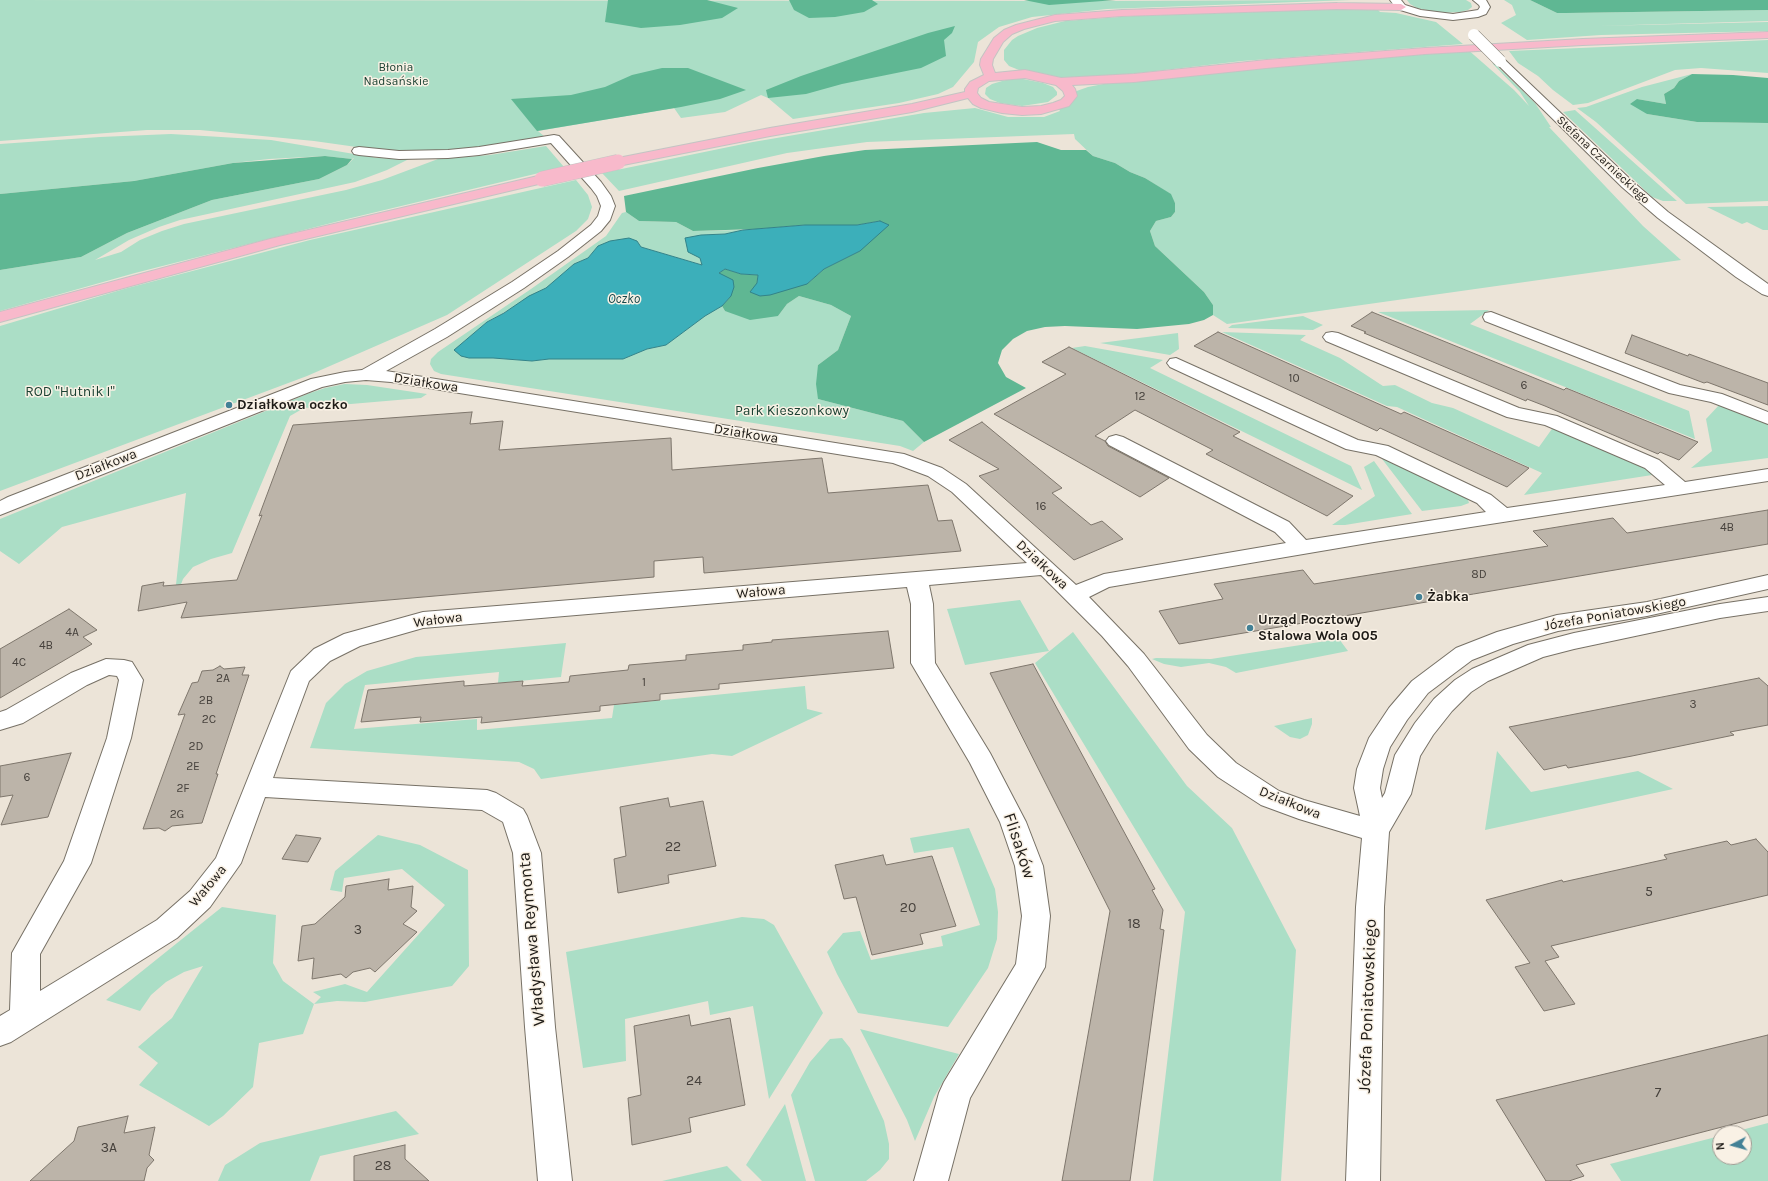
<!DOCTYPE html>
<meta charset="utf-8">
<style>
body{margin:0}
#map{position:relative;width:1768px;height:1181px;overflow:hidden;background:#ece4d8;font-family:Karla,sans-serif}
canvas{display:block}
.north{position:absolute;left:1712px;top:1125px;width:40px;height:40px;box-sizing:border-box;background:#f9f1e5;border:1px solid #a19b93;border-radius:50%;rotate:264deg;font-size:11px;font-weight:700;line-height:16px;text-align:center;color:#1e1b17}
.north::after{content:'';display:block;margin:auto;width:14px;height:18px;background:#438196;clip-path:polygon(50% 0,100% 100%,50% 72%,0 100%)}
</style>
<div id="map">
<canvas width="1768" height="1181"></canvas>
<div class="north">N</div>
</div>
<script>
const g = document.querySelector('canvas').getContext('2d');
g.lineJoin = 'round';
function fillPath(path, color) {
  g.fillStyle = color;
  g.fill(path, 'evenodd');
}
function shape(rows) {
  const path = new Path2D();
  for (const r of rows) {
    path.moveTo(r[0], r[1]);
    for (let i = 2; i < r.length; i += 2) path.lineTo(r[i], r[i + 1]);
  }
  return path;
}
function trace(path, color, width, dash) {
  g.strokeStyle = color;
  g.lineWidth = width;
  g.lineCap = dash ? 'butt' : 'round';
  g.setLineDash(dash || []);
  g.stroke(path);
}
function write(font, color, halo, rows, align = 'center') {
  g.font = font + ' Karla,sans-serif';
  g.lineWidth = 3;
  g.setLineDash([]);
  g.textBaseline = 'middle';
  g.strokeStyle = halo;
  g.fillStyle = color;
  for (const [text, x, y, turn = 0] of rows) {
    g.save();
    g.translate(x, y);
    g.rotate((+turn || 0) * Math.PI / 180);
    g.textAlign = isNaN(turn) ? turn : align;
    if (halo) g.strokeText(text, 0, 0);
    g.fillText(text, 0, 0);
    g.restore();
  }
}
fillPath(shape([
 [0,0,1095,1,1351,0,1107,9,1032,17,999,27,978,42,974,62,953,87,938,94,899,103,793,119,768,98,761,95,725,112,681,118,674,108,538,131,545,137,459,150,385,151,314,141,200,130,147,130,0,141],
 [1407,0,1466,0,1471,3,1472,7,1468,10,1460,12,1441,13,1417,8,1410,4],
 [1504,0,1530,0,1557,13,1566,13,1768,10,1768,21,1597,26,1768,22,1768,31,1601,35,1527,40,1501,23,1516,15,1512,5],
 [1376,8,1380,12,1396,13,1436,22,1463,44,1242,61,1079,80,1066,79,1019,70,1009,66,1004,60,1004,50,1012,40,1018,36,1037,28,1065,21,1133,16],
 [1768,40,1768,73,1701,68,1675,70,1588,103,1573,105,1553,90,1538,76,1518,63,1509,51],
 [1466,48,1514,90,1529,106,1520,92,1492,63,1496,65,1535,103,1551,127,1549,127,1643,226,1681,260,1227,324,1213,315,1213,305,1204,292,1155,246,1150,231,1156,221,1171,217,1175,212,1175,203,1170,194,1145,178,1130,172,1115,163,1093,156,1075,139,1074,134,867,142,787,153,619,191,602,173,753,142,924,113,975,108,1008,117,1044,117,1060,111,1057,106,1071,93,1088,87,1134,78],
 [1692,74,1679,81,1674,88,1664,94,1666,104,1637,99,1647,114,1697,122,1768,123,1768,201,1686,204,1596,122,1577,108,1586,107,1642,87],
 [1009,79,1023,79,1043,83,1053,87,1057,92,1057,95,1048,102,1022,106,1000,103,990,99,985,94,986,88,992,84],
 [1575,110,1677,201,1663,201,1652,197,1563,112],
 [171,134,271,140,378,158,409,159,387,170,355,182,180,220,159,227,129,240,95,260,121,252,140,240,162,231,184,224,346,190,382,180,438,159,490,155,546,146,564,167,347,219,135,273,0,311,0,270,81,257,127,233,212,200,319,179,347,165,354,158,352,159,325,156,269,159,233,163,134,181,0,194,0,144,100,137],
 [576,180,588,195,592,207,588,219,576,231,447,315,307,376,0,491,0,326,124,289,310,240],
 [1768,206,1768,230,1763,230,1747,222,1742,224,1707,207],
 [626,212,639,221,676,222,693,231,743,230,725,234,701,235,700,258,703,265,641,247,637,241,598,246,588,258,574,264,549,287,487,322,464,342,469,358,493,358,532,361,549,359,623,359,647,349,666,345,705,316,722,306,725,311,778,316,787,304,799,296,831,305,851,316,838,350,818,365,818,399,903,421,924,442,913,451,900,446,441,374,434,371,430,364,431,359,438,352,531,289,606,236,622,213],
 [1489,310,1470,324,1689,411,1695,439,1378,312],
 [1303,316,1323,325,1313,330,1228,328,1232,325],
 [1222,332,1306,335,1300,340,1340,358,1383,386,1395,385,1432,403,1453,408,1539,447,1554,426,1654,472,1652,475,1524,495,1542,473,1397,407,1387,406],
 [1178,333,1179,349,1170,355,1100,343],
 [1085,346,1163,360,1150,368,1351,466,1362,490,1072,348],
 [345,384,367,385,427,394,421,398,304,408,290,416,232,553,211,559,193,567,183,579,174,603,186,493,62,527,19,564,0,551,0,519,310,393,325,388],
 [1721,403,1768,422,1768,458,1691,468,1712,451,1706,419],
 [1379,455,1467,497,1469,503,1461,506,1422,511],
 [1374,461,1412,514,1345,525,1332,525,1375,496,1364,467],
 [1020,600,1049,651,965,665,947,609],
 [1073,632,1187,786,1232,828,1296,950,1281,1181,1153,1181,1185,912,1035,663],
 [1339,639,1348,651,1236,673,1226,667,1209,663,1181,667,1164,664,1152,659,1156,658,1211,659],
 [566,643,561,677,498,683,499,672,365,685,354,729,477,719,477,730,612,718,614,705,805,686,807,709,823,713,732,756,712,754,541,779,534,769,519,762,310,748,326,703,345,684,367,671,416,657],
 [1312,718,1312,724,1308,735,1300,739,1290,737,1274,726],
 [1497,751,1531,792,1638,771,1673,789,1485,830],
 [969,828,995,889,998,912,997,939,988,968,948,1027,858,1013,837,974,827,952,843,933,860,931,871,960,943,946,941,936,980,925,953,847,914,853,910,838],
 [378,835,420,845,468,870,469,966,452,986,365,1002,337,1001,314,1004,303,1034,259,1043,253,1087,223,1116,209,1126,139,1085,158,1063,138,1047,172,1018,203,966,184,972,166,982,151,995,140,1011,106,1000,222,907,276,915,273,963,283,981,314,1004,321,997,313,992,345,984,367,992,445,905,402,869,344,878,342,892,330,890,335,871],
 [742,917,764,919,774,925,823,1013,769,1099,753,1006,710,1015,708,1001,625,1019,626,1061,583,1068,566,952],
 [860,1029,959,1054,934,1097,915,1141,907,1120],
 [842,1038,850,1048,884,1121,889,1144,889,1159,880,1170,866,1181,815,1181,791,1095,810,1062,830,1039],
 [785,1104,806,1181,762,1181,746,1165],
 [396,1111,419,1134,320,1156,310,1181,218,1181,225,1165,260,1143],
 [1768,1123,1768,1181,1621,1181,1610,1164,1720,1136,1720,1157,1744,1157,1744,1133,1730,1133],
 [727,1166,742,1181,662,1181]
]), '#abdec6');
fillPath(shape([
 [608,0,707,0,738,8,722,18,680,25,641,28,605,22],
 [789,0,872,0,878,4,864,12,835,17,809,18,794,10],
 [1024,0,1116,0,1049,5],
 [1530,0,1768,0,1768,10,1566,13,1557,13],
 [955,26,952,33,944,40,946,56,921,68,842,84,806,94,768,98,766,90,801,76,928,33],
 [662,68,688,68,746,90,720,99,681,107,537,131,511,99,571,95,605,87,632,75],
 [1692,74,1733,75,1768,78,1768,123,1697,122,1647,114,1630,104,1637,99,1666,104,1664,94,1674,88,1679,81],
 [1037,142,1061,150,1086,150,1093,156,1115,163,1130,172,1145,178,1171,194,1175,203,1175,212,1171,217,1156,221,1150,231,1155,246,1204,292,1213,305,1213,315,1204,320,1189,324,1137,329,1065,326,1045,327,1027,331,1013,339,1002,350,998,363,1006,377,1026,388,924,442,903,421,818,399,816,384,818,365,838,350,851,316,831,305,799,296,787,304,778,316,750,320,725,311,722,306,731,296,719,273,725,269,741,274,758,275,757,283,807,284,824,269,860,251,880,221,857,225,805,225,758,229,693,231,676,222,639,221,626,212,624,196,758,168,824,156,865,150],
 [325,156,352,159,347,165,319,179,212,200,127,233,81,257,0,270,0,194,134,181,233,163]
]), '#5fb793');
const water = shape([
 [880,221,889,225,860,251,824,269,807,284,770,295,760,296,750,292,757,283,758,275,741,274,725,269,719,273,733,280,734,287,731,296,722,306,705,316,666,345,647,349,623,359,549,359,532,361,493,358,469,358,461,356,454,350,487,322,504,313,529,296,546,288,574,264,588,258,598,246,610,241,629,238,637,241,641,247,702,265,700,258,688,252,685,238,701,235,725,234,743,230,805,225,857,225,880,221]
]);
fillPath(water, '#3cafba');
trace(water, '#338389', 1);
const building = shape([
 [1372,312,1564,390,1566,388,1698,442,1679,460,1660,452,1658,454,1545,406,1527,399,1526,401,1364,333,1366,332,1351,326,1372,312],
 [1218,332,1401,414,1404,412,1529,468,1507,487,1380,428,1377,431,1194,346,1218,332],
 [1632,335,1688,356,1689,354,1768,383,1768,405,1707,382,1704,383,1625,353,1632,335],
 [1069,347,1240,432,1233,436,1353,496,1327,516,1206,454,1213,450,1135,410,1095,436,1105,441,1108,446,1169,478,1140,497,994,414,1066,374,1042,362,1069,347],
 [472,412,470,424,503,421,499,450,671,438,672,470,822,458,828,493,928,485,938,521,952,520,961,551,704,573,703,557,654,561,654,577,181,618,187,602,138,611,142,586,164,582,163,586,237,580,262,515,259,516,293,425,472,412],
 [982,422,1062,488,1052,493,1091,525,1102,521,1123,539,1074,560,979,476,999,469,949,440,982,422],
 [1768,510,1768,544,1179,644,1159,611,1223,599,1214,584,1303,570,1314,584,1548,546,1533,531,1613,518,1627,533,1768,510],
 [69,609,97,630,83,637,92,644,0,698,0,649,69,609],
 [888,631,894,668,719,684,719,689,660,694,660,700,600,706,600,711,481,723,482,717,420,722,421,717,361,722,368,690,464,681,464,686,523,681,522,686,569,682,570,676,628,670,629,665,686,660,686,655,743,650,743,645,772,642,772,640,888,631],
 [1033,664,1155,889,1152,890,1163,910,1160,929,1164,930,1130,1181,1062,1181,1110,911,990,673,1033,664],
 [220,666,224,669,245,667,242,675,249,675,216,774,218,774,202,823,172,826,165,831,159,828,143,829,185,714,178,715,192,683,198,682,202,671,213,670,220,666],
 [1759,678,1768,686,1768,725,1730,732,1734,735,1632,756,1568,768,1566,765,1544,770,1509,727,1759,678],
 [71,753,48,817,1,825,13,795,0,797,0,766,71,753],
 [668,798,670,807,703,801,716,866,668,875,669,883,618,893,614,859,626,856,620,807,668,798],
 [296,835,321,838,308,862,282,859,296,835],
 [1756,839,1768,852,1768,895,1551,946,1559,957,1545,961,1575,1004,1544,1011,1515,967,1530,963,1486,900,1562,880,1563,882,1667,859,1664,855,1727,841,1731,845,1756,839],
 [883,855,886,865,932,856,956,926,920,934,923,944,872,955,856,897,844,899,835,865,883,855],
 [389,879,388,890,413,886,411,907,417,911,403,924,417,932,375,972,370,968,353,972,346,978,341,974,312,979,314,958,298,961,302,926,315,924,345,897,346,886,389,879],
 [689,1015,691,1026,730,1018,745,1105,689,1118,691,1132,632,1145,628,1098,641,1095,634,1026,689,1015],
 [1768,1035,1768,1115,1576,1165,1584,1176,1569,1181,1546,1181,1496,1100,1768,1035],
 [128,1116,124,1133,155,1127,149,1155,154,1160,147,1168,144,1181,30,1181,74,1141,78,1127,128,1116],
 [405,1145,405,1159,429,1181,354,1181,354,1156,405,1145]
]);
fillPath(building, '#bcb4a9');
trace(building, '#7e766c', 1);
const minor = shape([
 [1390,0,1401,0,1405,5,1421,10,1453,14,1478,10,1480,7,1479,5,1473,0,1486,0,1490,7,1486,14,1478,17,1453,20,1420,16,1397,9,1390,0],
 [1500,57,1504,59,1632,181,1668,212,1768,284,1768,296,1762,294,1736,277,1658,218,1622,187,1496,63,1494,61,1496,59,1500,57],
 [554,135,559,136,601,182,611,196,615,206,610,220,601,231,568,257,524,288,447,337,386,371,904,454,942,468,966,484,1076,585,1104,574,1286,543,1275,532,1109,445,1106,441,1109,437,1116,435,1123,437,1289,522,1306,540,1486,512,1477,503,1376,455,1346,449,1170,367,1167,363,1170,359,1176,358,1358,440,1388,446,1491,495,1507,508,1665,485,1645,468,1545,425,1507,417,1326,341,1323,337,1326,333,1332,332,1338,333,1519,408,1557,416,1659,460,1685,482,1768,469,1768,481,1374,542,1109,587,1089,597,1144,654,1207,735,1236,763,1279,791,1304,800,1360,816,1354,788,1357,769,1369,738,1389,708,1412,681,1456,648,1497,632,1557,615,1647,602,1768,575,1768,589,1647,616,1558,631,1513,644,1472,660,1428,693,1407,720,1390,747,1383,769,1380,788,1382,798,1385,793,1395,755,1415,723,1434,699,1455,680,1472,669,1528,645,1574,633,1720,604,1768,597,1768,611,1720,618,1574,649,1543,657,1488,681,1471,692,1452,711,1433,735,1420,756,1411,794,1389,832,1384,907,1380,1181,1346,1181,1356,907,1362,838,1299,819,1261,805,1218,777,1189,749,1128,666,1102,636,1041,575,929,585,933,604,935,663,990,753,1026,822,1043,866,1050,916,1045,967,970,1098,948,1181,914,1181,939,1093,944,1082,1016,964,1022,916,1015,866,1000,822,970,763,911,663,911,604,907,587,423,628,360,646,330,661,309,681,273,778,487,790,496,793,523,809,527,816,541,853,555,1027,572,1181,538,1181,525,1027,513,853,503,822,482,810,265,797,241,863,210,907,177,938,11,1042,0,1046,0,1016,10,1010,12,953,64,861,107,738,119,680,117,676,109,675,87,685,23,723,0,730,0,712,6,710,71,673,106,659,124,660,132,662,143,680,131,738,91,863,40,954,40,991,157,920,190,891,216,858,291,671,314,649,344,634,423,612,1027,563,952,492,928,476,893,463,391,382,366,380,345,382,322,387,0,515,0,501,8,497,311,379,345,372,362,370,435,329,512,282,558,251,591,225,598,216,601,206,597,196,591,188,551,143,479,155,448,158,399,159,359,155,354,154,352,151,354,148,359,147,399,151,448,150,479,147,554,135],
 [1491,312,1680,385,1722,394,1768,412,1768,424,1711,402,1669,393,1485,321,1483,317,1485,313,1491,312]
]);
const major = shape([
 [1337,3,1401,4,1406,7,1401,10,1337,9,1122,16,1055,21,1024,29,1012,34,1003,42,993,59,992,65,995,73,1025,70,1061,78,1134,74,1266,60,1425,48,1583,39,1768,32,1768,38,1583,45,1425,54,1266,68,1134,82,1072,85,1075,89,1077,96,1069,106,1041,114,1022,115,1002,113,981,108,973,104,968,98,912,112,770,136,618,166,613,165,611,162,613,159,618,158,770,128,912,104,965,92,965,89,970,82,984,75,980,65,981,59,994,38,1004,30,1016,25,1055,15,1122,10,1337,3],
 [1025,78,1056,85,1063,91,1065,96,1061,100,1053,103,1041,106,1022,107,989,102,981,98,977,93,978,88,989,81,1025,78],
 [542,175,547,176,549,179,547,182,280,245,0,322,0,312,270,239,542,175]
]);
trace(minor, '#777166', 2);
trace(major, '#c4c4c3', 2);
fillPath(minor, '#fff');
fillPath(major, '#f8b9cb');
const minorBridge = shape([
 [1474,35,1500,61]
]);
const majorBridge = shape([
 [542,179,618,162]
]);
trace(minorBridge, '#777166', 13, []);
trace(majorBridge, '#c4c4c3', 16, []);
trace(minorBridge, '#fff', 12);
trace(majorBridge, '#f8b9cb', 15);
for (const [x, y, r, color] of [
 [229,405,4,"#438196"],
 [1419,597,4,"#438196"],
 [1250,628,4,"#438196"]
]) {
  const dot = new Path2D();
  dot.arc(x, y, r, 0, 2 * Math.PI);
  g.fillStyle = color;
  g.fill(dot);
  trace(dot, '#f9f1e5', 1.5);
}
write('12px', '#1a4132', '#f9f1e5', [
 ["Błonia",396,68],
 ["Nadsańskie",396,82]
]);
write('12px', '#1e1b17', '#f9f1e5', [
 ["Stefana Czarnieckiego",1603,160,43]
]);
write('12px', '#46413c', null, [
 ["10",1294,379],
 ["6",1524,386],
 ["12",1140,397],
 ["16",1041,507],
 ["4B",1727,528],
 ["8D",1479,575],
 ["4A",72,633],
 ["4B",46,646],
 ["4C",19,663],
 ["2A",223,679],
 ["1",644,683],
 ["2B",206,701],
 ["3",1693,705],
 ["2C",209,720],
 ["2D",196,747],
 ["2E",193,767],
 ["6",27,778],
 ["2F",183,789],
 ["2G",177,815]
]);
write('italic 13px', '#15474b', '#f9f1e5', [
 ["Oczko",624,299]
]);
write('14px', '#1e1b17', '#f9f1e5', [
 ["Działkowa",426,383,9],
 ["Działkowa",746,434,9],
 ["Działkowa",106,465,-21],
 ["Działkowa",1042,565,43],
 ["Wałowa",761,592,-5],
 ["Józefa Poniatowskiego",1615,614,-10],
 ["Wałowa",438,620,-7],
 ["Działkowa",1290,803,22],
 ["Wałowa",208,886,-50]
]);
write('14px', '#1a4132', '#f9f1e5', [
 ["ROD \"Hutnik I\"",70,392],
 ["Park Kieszonkowy",792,411]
]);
write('bold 14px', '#1e1b17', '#f9f1e5', [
 ["Działkowa oczko",237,405],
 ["Żabka",1427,597],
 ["Urząd Pocztowy",1258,620],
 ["Stalowa Wola 005",1258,636]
], 'left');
write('14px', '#46413c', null, [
 ["22",673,847],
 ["5",1649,892],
 ["20",908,908],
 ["18",1134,924],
 ["3",358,930],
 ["24",694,1081],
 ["7",1658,1093],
 ["3A",109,1148],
 ["28",383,1166]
]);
write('17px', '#1e1b17', '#f9f1e5', [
 ["Flisaków",1019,846,72],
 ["Władysława Reymonta",532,939,-95],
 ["Józefa Poniatowskiego",1368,1006,-88]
]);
</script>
